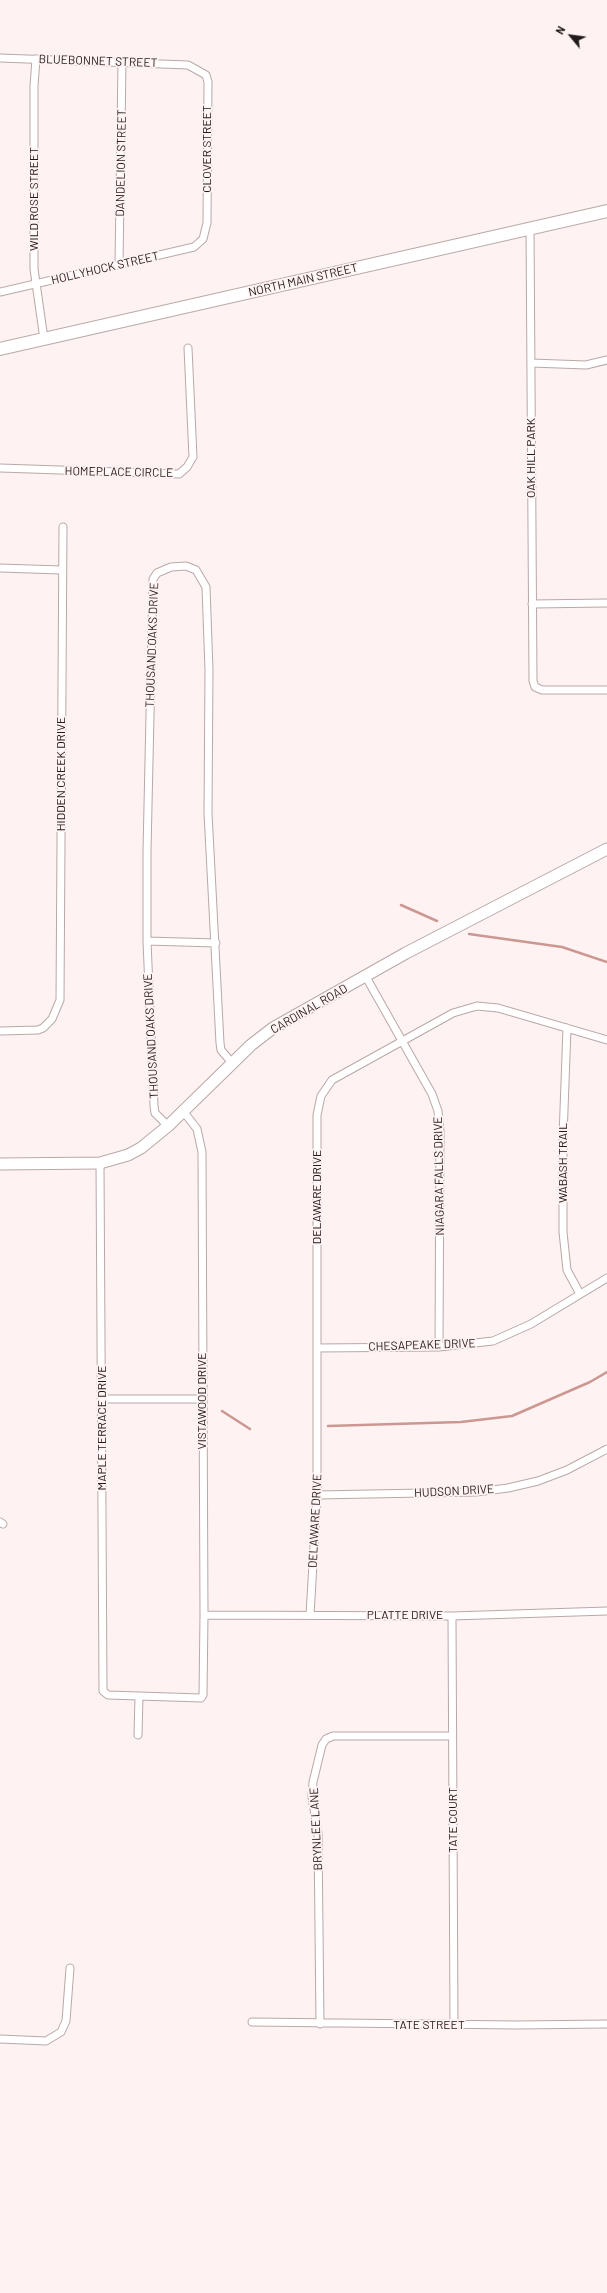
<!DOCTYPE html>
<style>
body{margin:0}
#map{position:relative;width:607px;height:2293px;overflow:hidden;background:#fef3f2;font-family:Barlow,sans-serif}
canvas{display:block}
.north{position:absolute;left:551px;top:16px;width:40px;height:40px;-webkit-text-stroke:3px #fef3f2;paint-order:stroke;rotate:299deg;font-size:11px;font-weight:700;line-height:16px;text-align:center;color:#221b1b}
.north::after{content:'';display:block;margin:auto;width:14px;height:18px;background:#221b1b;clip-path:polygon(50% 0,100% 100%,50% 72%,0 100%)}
</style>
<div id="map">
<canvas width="607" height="2293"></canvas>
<div class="north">N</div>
</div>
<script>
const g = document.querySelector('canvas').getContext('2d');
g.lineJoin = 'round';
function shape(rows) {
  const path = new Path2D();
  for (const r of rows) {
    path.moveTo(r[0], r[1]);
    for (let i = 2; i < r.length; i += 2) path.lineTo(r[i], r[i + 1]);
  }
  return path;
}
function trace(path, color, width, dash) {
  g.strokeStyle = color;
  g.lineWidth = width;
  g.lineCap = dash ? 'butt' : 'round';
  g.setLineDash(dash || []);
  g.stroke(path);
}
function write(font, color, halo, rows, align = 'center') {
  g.font = font + ' Barlow,sans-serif';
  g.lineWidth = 3.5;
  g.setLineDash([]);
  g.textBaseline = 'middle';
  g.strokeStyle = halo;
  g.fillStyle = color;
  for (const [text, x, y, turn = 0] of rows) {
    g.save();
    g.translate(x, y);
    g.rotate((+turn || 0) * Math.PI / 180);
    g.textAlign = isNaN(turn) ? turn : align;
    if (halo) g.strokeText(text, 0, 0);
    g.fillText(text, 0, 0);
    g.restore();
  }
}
trace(shape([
 [401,905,437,921],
 [469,934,562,947,607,962],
 [222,1411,250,1429],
 [328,1426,461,1422,512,1416,590,1382,607,1372]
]), '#cc9791', 2.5);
const street = shape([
 [0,58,188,65,206,75,208,82,207,223,203,239,194,247,0,292],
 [36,59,34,86,34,269,44,339],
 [530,228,533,681,535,687,542,690,607,690],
 [119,264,122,62],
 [531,363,586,365,607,360],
 [0,468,179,474,187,467,193,457,188,348],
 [0,568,61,570],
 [532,604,607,603],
 [147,941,216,943],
 [366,977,432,1094,438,1111,440,1131,439,1347],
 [567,1028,563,1137,563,1232,567,1270,580,1294],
 [0,1031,38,1030,43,1028,52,1019,60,1000,63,527],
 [168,1126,155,1113,154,1106,147,941,147,851,153,579,157,573,171,567,186,566,196,570,206,587,209,670,208,813,220,1043,221,1050,233,1064],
 [100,1163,103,1691,108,1695,201,1698,203,1695,204,1615,202,1152,197,1129,183,1111],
 [317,1348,439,1347,493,1341,531,1324,607,1278],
 [102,1399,202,1399],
 [317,1495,476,1492,508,1488,538,1481,567,1470,607,1449],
 [0,1522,3,1524],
 [204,1615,452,1616,607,1611],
 [310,1615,317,1495,317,1115,321,1096,332,1080,453,1013,477,1006,498,1008,607,1040],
 [452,1616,454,2025],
 [138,1735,139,1697],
 [252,2022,517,2025,607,2024],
 [320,2024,318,1834,312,1797,313,1782,322,1745,326,1739,333,1736,451,1736],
 [0,2039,46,2041,61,2032,66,2021,70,1968]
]);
const secondary = shape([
 [0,1164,100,1163,128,1155,141,1148,168,1126,251,1045,273,1028,406,953,607,849]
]);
const primary = shape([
 [0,349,607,211]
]);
trace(street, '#b9a8a6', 9);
trace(secondary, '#b9a8a6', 13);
trace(primary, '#b9a8a6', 14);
trace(street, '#fff', 7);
trace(secondary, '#fff', 11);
trace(primary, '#fff', 12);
write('12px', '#221b1b', '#fef3f2', [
 ["BLUEBONNET STREET",98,61,2],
 ["CLOVER STREET",207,149,-90],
 ["DANDELION STREET",121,163,-89],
 ["WILD ROSE STREET",34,199,-90],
 ["HOLLYHOCK STREET",105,268,-13],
 ["NORTH MAIN STREET",303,280,-13],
 ["OAK HILL PARK",531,458,-90],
 ["HOMEPLACE CIRCLE",119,472,1],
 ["THOUSAND OAKS DRIVE",152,645,-88],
 ["HIDDEN CREEK DRIVE",61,774,-90],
 ["CARDINAL ROAD",309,1009,-30],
 ["THOUSAND OAKS DRIVE",151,1036,-93],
 ["WABASH TRAIL",563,1163,-90],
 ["NIAGARA FALLS DRIVE",439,1176,-91],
 ["DELAWARE DRIVE",317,1197,-90],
 ["CHESAPEAKE DRIVE",422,1345,-2],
 ["VISTAWOOD DRIVE",202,1401,-90],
 ["MAPLE TERRACE DRIVE",102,1428,-90],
 ["HUDSON DRIVE",454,1491,-3],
 ["DELAWARE DRIVE",315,1521,-87],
 ["PLATTE DRIVE",405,1615],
 ["TATE COURT",453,1820,-90],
 ["BRYNLEE LANE",316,1829,-93],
 ["TATE STREET",429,2025]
]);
</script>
